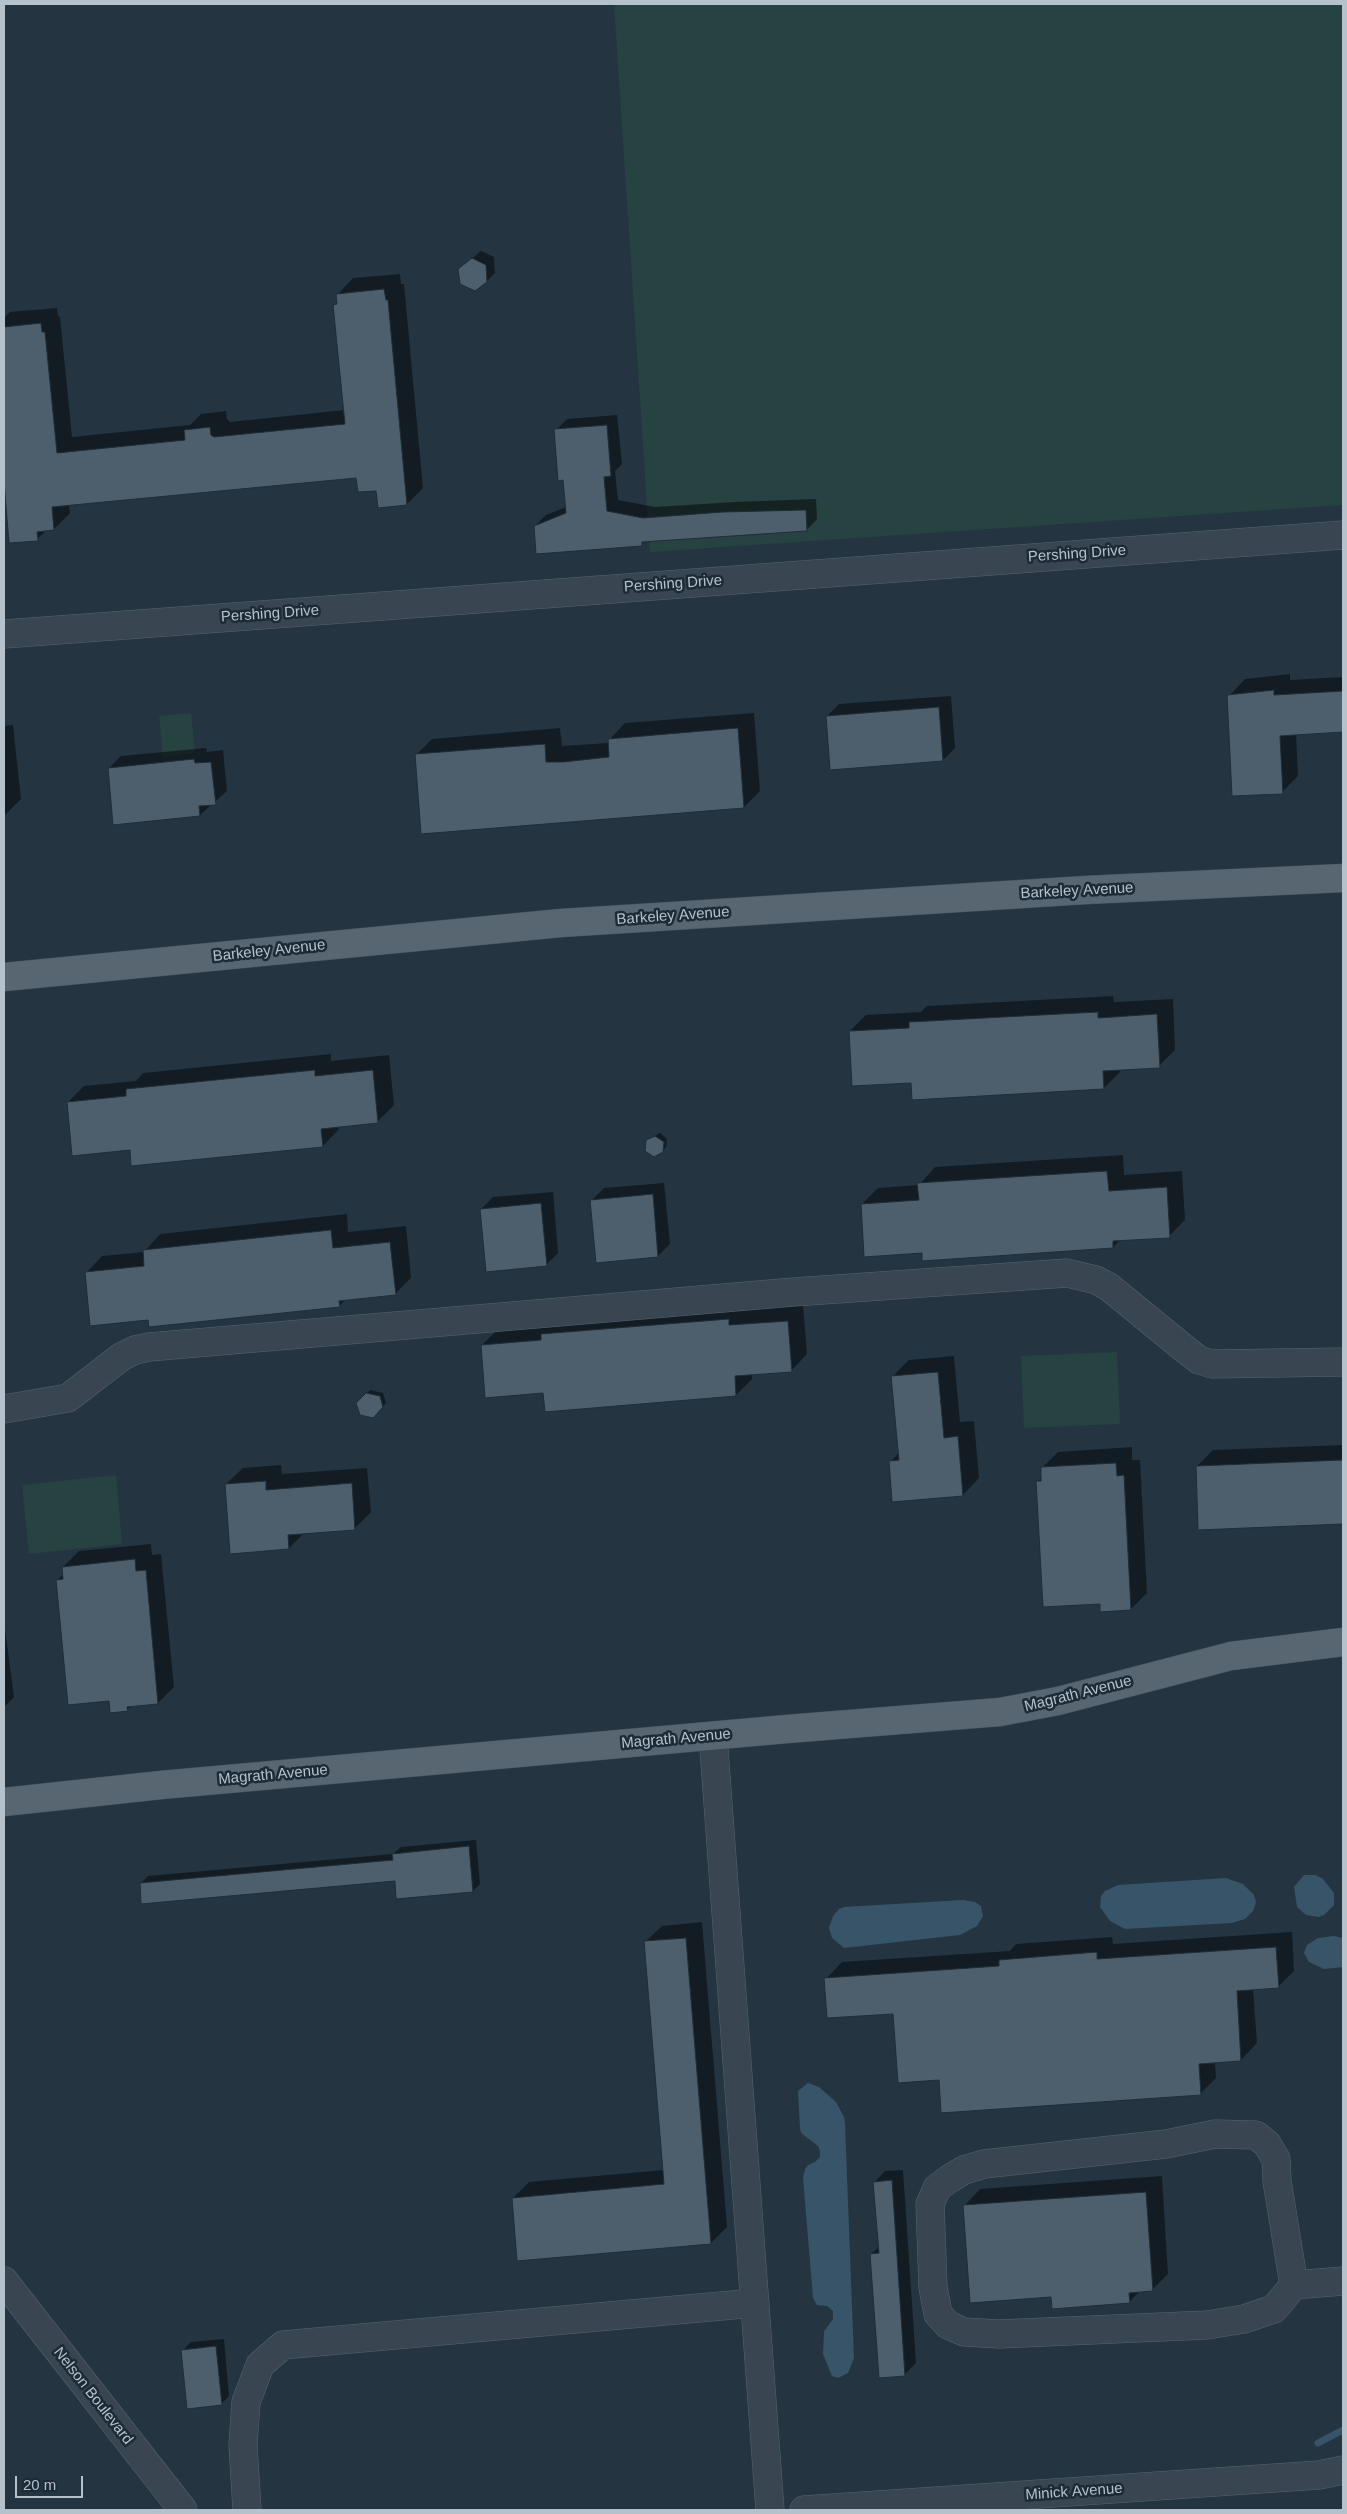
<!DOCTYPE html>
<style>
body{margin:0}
#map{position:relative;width:1347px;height:2514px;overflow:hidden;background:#243541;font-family:Helvetica,sans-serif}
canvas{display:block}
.frame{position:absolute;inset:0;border:5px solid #b5c1cb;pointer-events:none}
.scale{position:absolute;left:15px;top:2476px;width:68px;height:22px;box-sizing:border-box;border:2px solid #b5c1cb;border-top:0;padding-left:6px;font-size:15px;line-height:18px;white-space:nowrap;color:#b5c1cb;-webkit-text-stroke:4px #1d2b36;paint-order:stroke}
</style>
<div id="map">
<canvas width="1347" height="2514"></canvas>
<div class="frame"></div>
<div class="scale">20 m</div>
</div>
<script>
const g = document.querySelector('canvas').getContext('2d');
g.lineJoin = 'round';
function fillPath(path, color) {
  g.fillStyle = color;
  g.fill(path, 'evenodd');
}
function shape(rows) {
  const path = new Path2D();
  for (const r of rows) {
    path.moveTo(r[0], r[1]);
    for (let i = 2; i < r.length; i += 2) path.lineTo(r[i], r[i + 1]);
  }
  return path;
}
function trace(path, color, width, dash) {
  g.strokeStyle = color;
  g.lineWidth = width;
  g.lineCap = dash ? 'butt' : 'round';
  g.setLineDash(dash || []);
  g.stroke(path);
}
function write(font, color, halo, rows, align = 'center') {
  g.font = font + ' Helvetica,sans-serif';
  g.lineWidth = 5;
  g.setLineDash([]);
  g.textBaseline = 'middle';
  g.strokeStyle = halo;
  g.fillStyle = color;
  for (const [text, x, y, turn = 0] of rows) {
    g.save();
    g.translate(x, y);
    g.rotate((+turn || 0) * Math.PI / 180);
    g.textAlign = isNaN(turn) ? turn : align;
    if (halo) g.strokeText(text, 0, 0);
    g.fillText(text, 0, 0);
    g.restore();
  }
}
fillPath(shape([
 [614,4,1343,4,1343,505,650,552],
 [191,713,195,753,163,757,159,716],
 [1117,1352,1120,1424,1024,1428,1021,1356],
 [116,1475,122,1544,29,1554,22,1485]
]), '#264241');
fillPath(shape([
 [1304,1875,1316,1875,1323,1879,1334,1893,1334,1905,1324,1915,1319,1917,1306,1915,1297,1907,1294,1887],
 [1226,1878,1243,1884,1254,1895,1256,1902,1253,1911,1245,1919,1232,1923,1125,1929,1110,1921,1100,1907,1101,1896,1105,1891,1118,1885],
 [963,1900,975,1902,981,1906,983,1916,977,1926,960,1935,844,1948,832,1938,829,1928,833,1916,839,1909,844,1907],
 [1334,1936,1343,1938,1343,1967,1324,1969,1309,1962,1304,1953,1307,1945,1318,1938],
 [808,2083,819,2087,836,2102,844,2117,845,2124,854,2358,848,2373,838,2378,832,2376,823,2354,824,2331,833,2319,833,2311,827,2306,817,2305,813,2298,803,2178,805,2169,808,2165,815,2162,820,2157,820,2151,818,2146,801,2133,800,2128,798,2091]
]), '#385469');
fillPath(shape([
 [481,251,494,257,495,273,487,281,459,269],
 [400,274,401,284,404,284,423,488,407,504,379,507,377,489,358,476,69,504,70,513,54,529,47,530,37,539,11,542,4,469,4,318,10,312,57,308,58,316,60,317,72,437,190,425,201,414,226,411,227,419,230,422,345,410,335,305,338,302,337,295,353,278],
 [617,415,622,464,615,471,618,500,655,507,735,502,816,499,817,519,807,530,646,540,642,544,535,526,546,515,566,507,564,479,556,430,567,419],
 [1290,674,1290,680,1343,677,1343,731,1296,734,1298,776,1282,792,1229,696,1245,679],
 [951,696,955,748,943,760,827,716,839,704],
 [754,713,760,791,744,807,416,755,432,739,560,728,562,746,609,743,609,740,625,723],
 [13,725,21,799,4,816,4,726],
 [206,748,207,752,223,750,227,791,200,815,109,768,121,756],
 [1113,996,1114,1002,1173,999,1175,1050,1159,1066,1120,1069,1120,1072,1104,1088,912,1082,850,1031,866,1015,921,1012,927,1006],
 [331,1054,331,1061,389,1055,394,1105,378,1121,338,1126,339,1129,323,1146,131,1149,68,1102,84,1086,136,1081,143,1073],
 [660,1133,667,1139,666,1147,663,1151,647,1140],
 [1123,1155,1124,1175,1182,1171,1185,1220,1169,1236,1120,1240,1113,1247,923,1252,862,1204,878,1188,919,1185,935,1167],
 [664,1183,670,1244,658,1256,592,1200,604,1188],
 [553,1192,558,1253,546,1265,481,1209,493,1197],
 [347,1214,348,1232,406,1226,411,1278,395,1294,346,1299,339,1306,149,1318,86,1273,102,1256,144,1252,160,1234],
 [803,1305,807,1354,791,1371,752,1374,752,1379,736,1395,544,1392,482,1345,498,1329],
 [954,1356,960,1422,974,1421,979,1478,963,1495,894,1501,890,1462,899,1453,893,1376,909,1360],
 [370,1390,383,1393,386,1403,373,1416,357,1403],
 [1343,1445,1343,1523,1200,1529,1197,1466,1213,1450],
 [1132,1447,1132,1460,1140,1460,1147,1593,1131,1609,1101,1603,1038,1481,1042,1477,1042,1468,1058,1452],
 [281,1465,282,1474,367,1468,371,1512,354,1529,304,1533,289,1548,226,1484,243,1468],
 [151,1544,152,1555,161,1554,174,1687,158,1703,131,1706,127,1710,110,1699,57,1580,64,1574,63,1567,79,1551],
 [4,1621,14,1697,4,1707],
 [476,1840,480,1884,473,1891,396,1880,141,1883,148,1876,393,1854,401,1847],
 [702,1922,727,2227,711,2243,513,2198,529,2182,664,2170,645,1942,662,1926],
 [1292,1932,1294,1971,1278,1987,1253,1989,1257,2043,1241,2060,1215,2061,1216,2078,1200,2094,940,2079,894,2012,826,1979,842,1962,1010,1951,1016,1944,1112,1937,1113,1944],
 [903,2170,916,2363,905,2374,871,2254,880,2246,874,2183,885,2171],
 [1162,2176,1168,2274,1152,2290,1140,2291,1129,2302,1052,2296,964,2206,980,2189],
 [224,2339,229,2396,221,2404,183,2350,191,2342]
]), '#0007');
trace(shape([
 [1318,2443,1343,2430]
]), '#385469', 7);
const building = shape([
 [472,258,486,265,487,282,475,291,460,284,458,269,472,258],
 [384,289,386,300,388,300,407,505,378,508,376,491,358,492,356,478,52,507,54,530,37,532,38,541,9,543,4,482,4,327,41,323,42,332,45,332,57,453,185,440,184,430,210,427,211,435,214,437,345,424,333,305,337,304,336,294,384,289],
 [607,425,611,476,604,477,607,511,643,518,723,512,806,510,807,531,642,542,642,546,536,554,534,526,566,513,563,480,558,481,554,429,607,425],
 [1274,690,1274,695,1343,691,1343,732,1280,736,1283,794,1232,796,1227,695,1274,690],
 [939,707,943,761,830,770,826,716,939,707],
 [738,728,744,808,421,834,415,754,545,744,546,762,563,762,609,757,608,739,738,728],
 [194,759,195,763,211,762,216,805,199,806,200,816,113,825,108,768,194,759],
 [1098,1012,1098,1018,1157,1014,1160,1068,1103,1071,1104,1089,912,1100,911,1083,852,1086,849,1031,909,1028,909,1022,1098,1012],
 [315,1070,315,1076,373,1070,378,1123,321,1129,323,1147,131,1166,130,1150,72,1156,67,1102,126,1096,126,1089,315,1070],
 [655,1136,664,1142,663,1152,654,1157,645,1151,646,1140,655,1136],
 [1107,1171,1109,1191,1167,1187,1170,1238,1113,1241,1113,1248,922,1261,922,1253,864,1257,861,1204,919,1200,917,1183,1107,1171],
 [653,1194,658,1257,596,1263,590,1200,653,1194],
 [541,1203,547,1266,486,1272,480,1209,541,1203],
 [331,1230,333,1248,390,1242,396,1295,339,1301,340,1307,149,1327,148,1320,90,1326,85,1272,144,1266,143,1250,331,1230],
 [729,1319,729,1325,788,1321,792,1372,735,1376,736,1396,545,1412,543,1393,485,1398,481,1345,541,1340,541,1334,729,1319],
 [938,1372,944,1438,958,1436,963,1496,892,1502,889,1461,899,1460,891,1376,938,1372],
 [366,1393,380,1396,383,1407,373,1418,360,1415,356,1403,366,1393],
 [1343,1460,1343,1524,1198,1530,1196,1466,1343,1460],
 [1116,1463,1117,1476,1124,1475,1131,1610,1100,1612,1100,1604,1043,1607,1036,1481,1041,1481,1041,1467,1116,1463],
 [266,1481,266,1490,352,1483,355,1530,288,1535,289,1549,230,1554,225,1484,266,1481],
 [135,1559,136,1571,146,1570,158,1704,127,1707,128,1711,110,1713,109,1701,68,1705,56,1580,63,1579,62,1567,135,1559],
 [469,1846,473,1892,396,1899,395,1881,141,1904,140,1883,393,1860,392,1854,469,1846],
 [686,1938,711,2244,517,2261,512,2198,664,2184,644,1941,686,1938],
 [1276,1947,1279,1988,1237,1991,1241,2061,1199,2064,1201,2095,941,2113,939,2080,898,2083,893,2014,827,2018,824,1978,999,1966,999,1960,1097,1952,1097,1959,1276,1947],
 [892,2180,905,2376,879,2378,870,2254,879,2253,873,2182,892,2180],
 [1146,2192,1153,2291,1129,2293,1130,2303,1052,2309,1051,2297,970,2303,963,2205,1146,2192],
 [216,2346,222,2405,187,2409,181,2350,216,2346]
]);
fillPath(building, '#4d5f6c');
trace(building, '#1f2d38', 1);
const minor = shape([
 [4,634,1343,535],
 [4,1409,68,1398,121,1357,135,1350,149,1347,794,1292,1067,1273,1096,1280,1109,1287,1186,1350,1199,1360,1212,1364,1343,1362],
 [713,1736,770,2510],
 [4,2281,183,2510],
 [1294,2285,1277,2181,1276,2159,1267,2144,1256,2135,1215,2134,1166,2144,984,2164,964,2170,949,2179,937,2188,930,2204,933,2287,938,2314,948,2325,964,2332,999,2334,1207,2325,1244,2319,1274,2309,1294,2285,1343,2281],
 [247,2510,243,2445,246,2402,260,2365,283,2345,755,2303],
 [804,2510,1319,2475,1343,2470]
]);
const major = shape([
 [4,977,561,923,1086,890,1343,878],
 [4,1802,161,1785,787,1729,1000,1712,1058,1701,1231,1656,1343,1642]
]);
trace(minor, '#56646e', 29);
trace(major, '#45525d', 29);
trace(minor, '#394651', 28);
trace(major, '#576671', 28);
write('15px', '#b5c1cb', '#1d2b36', [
 ["Pershing Drive",1077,554,-4],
 ["Pershing Drive",673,584,-4],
 ["Pershing Drive",270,614,-4],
 ["Barkeley Avenue",1077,891,-3],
 ["Barkeley Avenue",673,916,-4],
 ["Barkeley Avenue",269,951,-6],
 ["Magrath Avenue",1078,1694,-14],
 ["Magrath Avenue",676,1739,-5],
 ["Magrath Avenue",273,1775,-5],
 ["Nelson Boulevard",93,2396,52],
 ["Minick Avenue",1074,2492,-4]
]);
</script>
